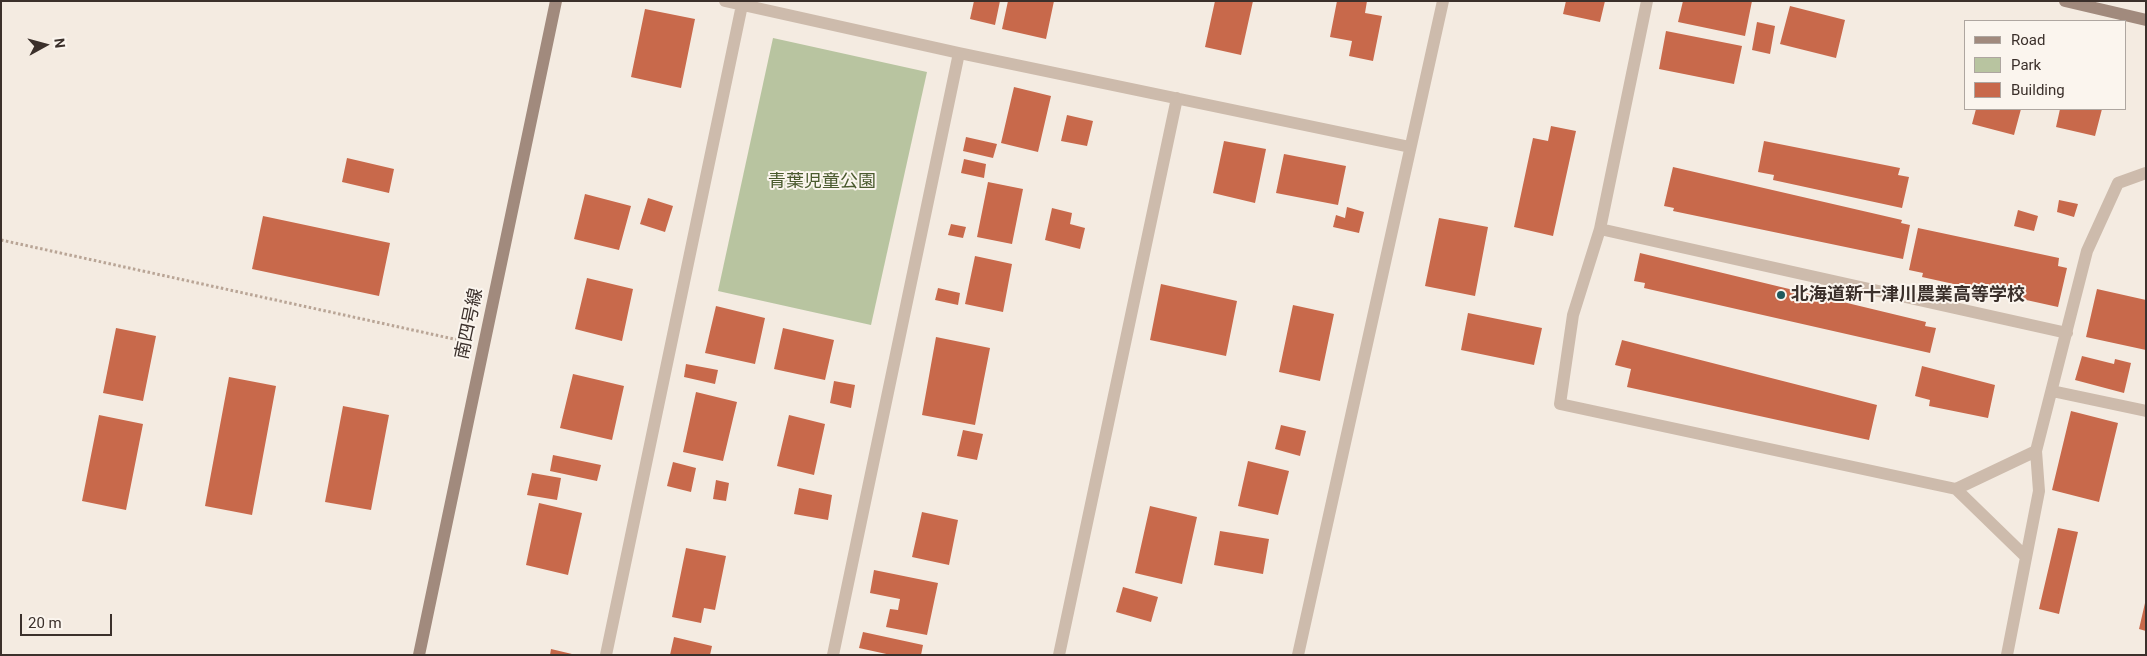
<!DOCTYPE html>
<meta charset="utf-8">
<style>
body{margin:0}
#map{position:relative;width:2147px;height:656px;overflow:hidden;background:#f4ebe1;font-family:Roboto,sans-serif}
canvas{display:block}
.frame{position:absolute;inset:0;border:2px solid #3b302b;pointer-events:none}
.legend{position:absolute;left:1964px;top:20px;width:162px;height:90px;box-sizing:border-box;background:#fbf5ee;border:1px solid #aea6a0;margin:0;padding:6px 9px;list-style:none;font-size:15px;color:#3b302b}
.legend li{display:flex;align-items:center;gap:10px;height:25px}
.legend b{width:25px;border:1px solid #aea6a0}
.north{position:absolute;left:20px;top:20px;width:50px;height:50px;-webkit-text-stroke:4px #fbf5ee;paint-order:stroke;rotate:83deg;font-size:14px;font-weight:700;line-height:20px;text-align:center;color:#3b302b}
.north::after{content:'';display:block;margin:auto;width:18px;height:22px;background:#3b302b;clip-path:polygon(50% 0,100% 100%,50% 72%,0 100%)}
.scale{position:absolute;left:20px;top:614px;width:92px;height:22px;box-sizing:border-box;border:2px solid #3b302b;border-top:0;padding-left:6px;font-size:15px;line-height:18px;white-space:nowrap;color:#3b302b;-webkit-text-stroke:4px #fbf5ee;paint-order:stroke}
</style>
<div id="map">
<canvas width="2147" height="656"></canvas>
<div class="frame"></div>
<ul class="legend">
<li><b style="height:6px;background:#a18a7d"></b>Road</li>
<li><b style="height:14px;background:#b8c4a0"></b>Park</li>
<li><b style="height:14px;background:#c8694b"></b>Building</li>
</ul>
<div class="north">N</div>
<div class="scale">20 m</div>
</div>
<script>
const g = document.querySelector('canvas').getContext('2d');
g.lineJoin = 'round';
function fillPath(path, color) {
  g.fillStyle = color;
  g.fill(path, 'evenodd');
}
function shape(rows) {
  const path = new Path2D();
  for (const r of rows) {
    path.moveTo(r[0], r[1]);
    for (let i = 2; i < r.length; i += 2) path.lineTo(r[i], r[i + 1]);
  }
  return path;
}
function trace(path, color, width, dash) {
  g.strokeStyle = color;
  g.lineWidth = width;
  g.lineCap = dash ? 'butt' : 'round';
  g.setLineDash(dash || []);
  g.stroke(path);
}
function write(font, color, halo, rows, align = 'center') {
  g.font = font + ' Roboto,"Noto Sans JP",sans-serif';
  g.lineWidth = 4;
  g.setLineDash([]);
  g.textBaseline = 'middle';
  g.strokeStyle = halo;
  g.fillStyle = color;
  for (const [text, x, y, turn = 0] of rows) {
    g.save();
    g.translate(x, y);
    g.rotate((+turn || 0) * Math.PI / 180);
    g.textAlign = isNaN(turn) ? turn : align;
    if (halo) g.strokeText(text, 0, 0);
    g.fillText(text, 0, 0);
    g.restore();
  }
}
fillPath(shape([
 [773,38,927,72,871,325,718,291]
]), '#b8c4a0');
fillPath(shape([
 [974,1,1000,1,995,25,970,19],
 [1008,1,1054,1,1046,39,1002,29],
 [1215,1,1253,1,1241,55,1205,47],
 [1337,1,1367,1,1365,13,1382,16,1373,61,1349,56,1352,41,1330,37],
 [1566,1,1605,1,1600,22,1563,14],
 [1683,1,1752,1,1745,36,1678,22],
 [1790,6,1845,20,1836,58,1780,44],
 [645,9,695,19,681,88,631,77],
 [1757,22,1775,26,1770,54,1752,50],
 [1666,31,1742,46,1734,84,1659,69],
 [1014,87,1051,96,1038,152,1001,143],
 [1976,109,2021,109,2014,135,1972,124],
 [2060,109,2102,109,2095,136,2056,127],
 [1067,115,1093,121,1087,146,1061,141],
 [1551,126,1576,131,1553,236,1514,227,1533,138,1548,141],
 [966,137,997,144,993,158,963,151],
 [1224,141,1266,149,1255,203,1213,193],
 [1764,141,1900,168,1898,175,1909,177,1902,208,1773,180,1774,175,1758,172],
 [1284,154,1346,166,1338,205,1276,193],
 [347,158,394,169,389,193,342,182],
 [964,159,986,164,984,178,961,173],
 [1673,167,1902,220,1901,223,1910,225,1903,259,1673,211,1674,208,1664,206],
 [988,182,1023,189,1012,244,977,237],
 [585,194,631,206,619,250,574,239],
 [648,198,673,206,665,232,640,224],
 [2059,200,2078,204,2074,217,2057,212],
 [1347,207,1364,212,1359,233,1333,227,1336,215,1345,218],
 [1052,208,1072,213,1070,224,1085,228,1080,249,1045,240],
 [2018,210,2038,216,2034,231,2014,226],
 [263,216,390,243,379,296,252,269],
 [1439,218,1488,227,1475,296,1425,286],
 [951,224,966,227,963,238,948,235],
 [1918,228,2059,258,2058,266,2067,268,2058,307,1922,277,1923,273,1909,270],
 [1640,253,1926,322,1925,326,1936,328,1930,353,1644,288,1645,283,1634,281],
 [975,256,1012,264,1003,312,965,304],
 [587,278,633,289,622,341,575,329],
 [1161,284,1237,301,1226,356,1150,340],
 [938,288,960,293,958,305,935,300],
 [2097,289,2146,300,2146,350,2086,337],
 [1293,305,1334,314,1320,381,1279,372],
 [716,306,765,318,755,364,705,353],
 [1468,313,1542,328,1534,365,1461,350],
 [116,328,156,336,143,401,103,393],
 [783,328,834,340,825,380,774,369],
 [936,337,990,348,975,425,922,415],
 [1622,340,1877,405,1869,440,1627,387,1631,369,1615,365],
 [2082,356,2114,364,2115,359,2131,363,2124,393,2075,380],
 [686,364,718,370,715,384,684,377],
 [1922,366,1995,385,1988,418,1929,406,1930,400,1915,396],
 [573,374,624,386,612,440,560,428],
 [229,377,276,386,252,515,205,506],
 [834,381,855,385,851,408,830,403],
 [696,392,737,402,723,461,683,452],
 [343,406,389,415,371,510,325,502],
 [2071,411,2118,423,2099,502,2052,490],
 [99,415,143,424,126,510,82,501],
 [789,415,825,424,814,475,777,466],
 [1281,425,1306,431,1300,456,1275,449],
 [963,430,983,434,977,460,957,456],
 [553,455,601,465,597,481,550,471],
 [1248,461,1289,471,1278,515,1238,506],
 [673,462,696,468,691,492,667,486],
 [532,473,561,478,557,500,527,495],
 [716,480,729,483,726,501,713,499],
 [799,488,832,495,828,520,794,514],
 [539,503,582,513,568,575,526,565],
 [1150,506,1197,517,1182,584,1135,573],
 [922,512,958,520,949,565,912,557],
 [2058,528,2078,532,2059,614,2039,609],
 [1220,531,1269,539,1263,574,1214,565],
 [686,548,726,556,715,610,704,608,701,623,672,617],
 [874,570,938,583,927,635,886,627,890,609,898,610,900,599,870,593],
 [1123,587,1158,597,1151,622,1116,612],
 [2145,603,2146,603,2146,631,2139,629],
 [863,632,923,645,921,655,891,655,859,648],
 [674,637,712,646,710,655,670,655],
 [551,649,572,654,572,655,550,655]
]), '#c8694b');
trace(shape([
 [1,240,463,341]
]), '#b9a596', 3, [2.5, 2.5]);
trace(shape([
 [1647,1,1600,229,1573,315,1560,404,1956,489,2036,451],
 [1600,229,2067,333],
 [2052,391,2146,411],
 [1956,489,2026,557],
 [2007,655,2039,491,2036,451,2087,251,2118,183,2146,173]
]), '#cdbbac', 12);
trace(shape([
 [725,1,959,53,1410,147],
 [606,655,742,5],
 [833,655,959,53],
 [1059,655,1177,98],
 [1298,655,1443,1]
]), '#cdbbac', 12);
trace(shape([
 [2065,1,2146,20],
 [419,655,556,1]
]), '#a18a7d', 12);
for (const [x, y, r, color] of [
 [1781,295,5,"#1f5a5e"]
]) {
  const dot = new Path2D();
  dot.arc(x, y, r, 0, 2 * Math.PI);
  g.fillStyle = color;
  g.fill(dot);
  trace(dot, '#fbf5ee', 2);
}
write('18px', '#4a5a2e', '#fbf5ee', [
 ["青葉児童公園",822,182]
]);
write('bold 18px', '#3b302b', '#fbf5ee', [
 ["北海道新十津川農業高等学校",1791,295]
], 'left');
write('18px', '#3b302b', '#fbf5ee', [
 ["南四号線",470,324,-78]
]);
</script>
